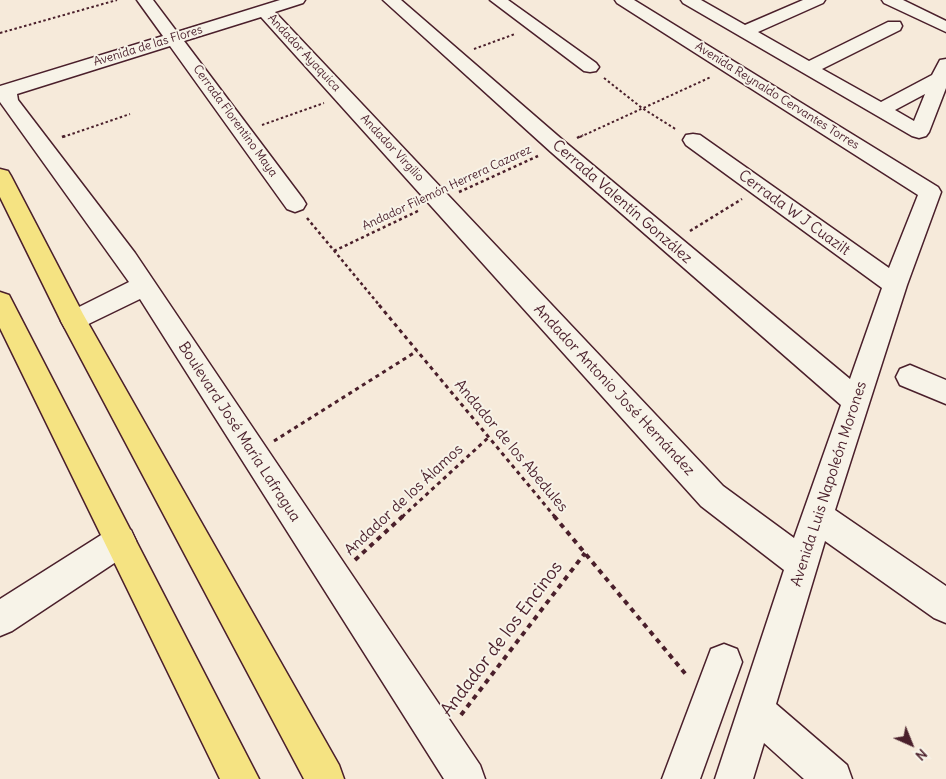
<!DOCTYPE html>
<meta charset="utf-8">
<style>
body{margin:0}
#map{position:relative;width:946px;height:779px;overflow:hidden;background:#f6eada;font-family:Delius,sans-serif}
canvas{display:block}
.north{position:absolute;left:886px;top:719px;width:50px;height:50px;-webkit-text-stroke:4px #f7f3e8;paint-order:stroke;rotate:136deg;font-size:14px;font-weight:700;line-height:20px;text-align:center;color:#4a1f2b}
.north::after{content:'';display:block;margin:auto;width:18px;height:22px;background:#4a1f2b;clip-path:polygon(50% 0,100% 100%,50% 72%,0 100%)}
</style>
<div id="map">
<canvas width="946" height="779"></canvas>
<div class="north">N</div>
</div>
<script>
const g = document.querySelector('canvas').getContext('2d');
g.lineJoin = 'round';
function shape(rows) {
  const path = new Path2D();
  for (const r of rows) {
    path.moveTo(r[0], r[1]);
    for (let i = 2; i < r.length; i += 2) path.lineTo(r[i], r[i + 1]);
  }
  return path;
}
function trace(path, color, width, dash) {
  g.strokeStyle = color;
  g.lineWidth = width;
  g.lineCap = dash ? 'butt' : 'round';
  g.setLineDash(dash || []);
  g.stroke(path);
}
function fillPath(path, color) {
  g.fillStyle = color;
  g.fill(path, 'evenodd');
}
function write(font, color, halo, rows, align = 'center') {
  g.font = font + ' Delius,sans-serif';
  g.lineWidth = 4;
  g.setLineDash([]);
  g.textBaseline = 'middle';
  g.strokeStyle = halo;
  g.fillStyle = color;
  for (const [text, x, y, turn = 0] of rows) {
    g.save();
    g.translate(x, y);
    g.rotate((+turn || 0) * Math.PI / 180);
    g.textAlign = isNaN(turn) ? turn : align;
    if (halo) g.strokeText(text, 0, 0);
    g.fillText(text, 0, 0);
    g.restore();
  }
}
const minor = shape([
 [137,0,153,0,177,32,280,0,305,0,303,3,275,12,723,486,794,538,841,405,551,152,383,0,401,0,565,142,850,379,882,288,686,145,683,140,686,135,693,134,700,135,889,268,918,195,617,3,615,0,634,0,938,187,941,192,907,285,835,510,946,586,946,623,934,618,825,541,776,704,847,765,852,779,804,779,764,743,753,779,715,779,784,570,701,506,261,17,184,41,303,199,306,204,303,209,295,212,287,209,170,46,17,94,18,100,135,253,480,765,485,779,444,779,140,299,74,331,65,328,61,321,65,314,129,282,0,102,0,86,163,36,137,0],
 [490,0,508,0,596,63,599,67,596,71,590,72,584,71,490,0],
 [681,0,701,0,745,25,803,0,825,0,823,3,758,32,809,61,888,22,900,22,902,26,900,30,822,69,881,102,932,75,940,60,946,59,946,88,929,132,926,136,919,138,912,136,683,3,681,0],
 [925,94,914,121,895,110,925,94],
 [882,0,903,0,946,21,946,32,884,3,882,0],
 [910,365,946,380,946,404,900,385,896,377,900,369,910,365],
 [120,525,131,530,136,541,131,552,12,631,0,636,0,599,109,530,120,525],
 [724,644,737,649,742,662,700,779,662,779,711,649,724,644]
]);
const major = shape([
 [0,169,8,171,11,176,83,314,339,765,344,779,304,779,61,321,0,197,0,169],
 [0,292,9,295,259,779,220,779,0,328,0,292]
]);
trace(minor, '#4a1f2b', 3);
trace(major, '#4a1f2b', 3);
trace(shape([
 [0,33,117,0],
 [474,49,515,34],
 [604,78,642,108,677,130],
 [262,125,324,103],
 [63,137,130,114],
 [580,137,711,77]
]), '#4a1f2b', 2, [2.5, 2.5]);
trace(shape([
 [62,137,67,135],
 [577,138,583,135],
 [459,192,538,156],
 [307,218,380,306],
 [690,231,742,199],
 [334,251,420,210]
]), '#4a1f2b', 2.5, [3, 3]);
trace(shape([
 [379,305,555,517],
 [274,441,417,351],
 [402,517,489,437]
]), '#4a1f2b', 3, [4, 4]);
trace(shape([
 [554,516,688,677],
 [355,560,403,516],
 [461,715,585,553]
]), '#4a1f2b', 4, [5, 5]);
fillPath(minor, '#f7f3e8');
fillPath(major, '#f5e382');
write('12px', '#4a1f2b', '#f7f3e8', [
 ["Avenida de las Flores",148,46,-17],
 ["Andador Ayaquica",304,53,47],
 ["Avenida Reynaldo Cervantes Torres",777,96,32],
 ["Cerrada Florentino Maya",235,121,54],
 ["Andador Virgilio",392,148,47],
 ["Andador Filemón Herrera Cazarez",447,188,-25]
]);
write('15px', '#4a1f2b', '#f7f3e8', [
 ["Cerrada Valentín González",622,202,41],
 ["Cerrada W J Cuazilt",794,213,36],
 ["Andador Antonio José Hernández",614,390,47],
 ["Boulevard José María Lafragua",239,432,57],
 ["Andador de los Abedules",511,446,50],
 ["Avenida Luis Napoleón Morones",829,484,-72],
 ["Andador de los Álamos",404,500,-43]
]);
write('18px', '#4a1f2b', '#f7f3e8', [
 ["Andador de los Encinos",502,639,-53]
]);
</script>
